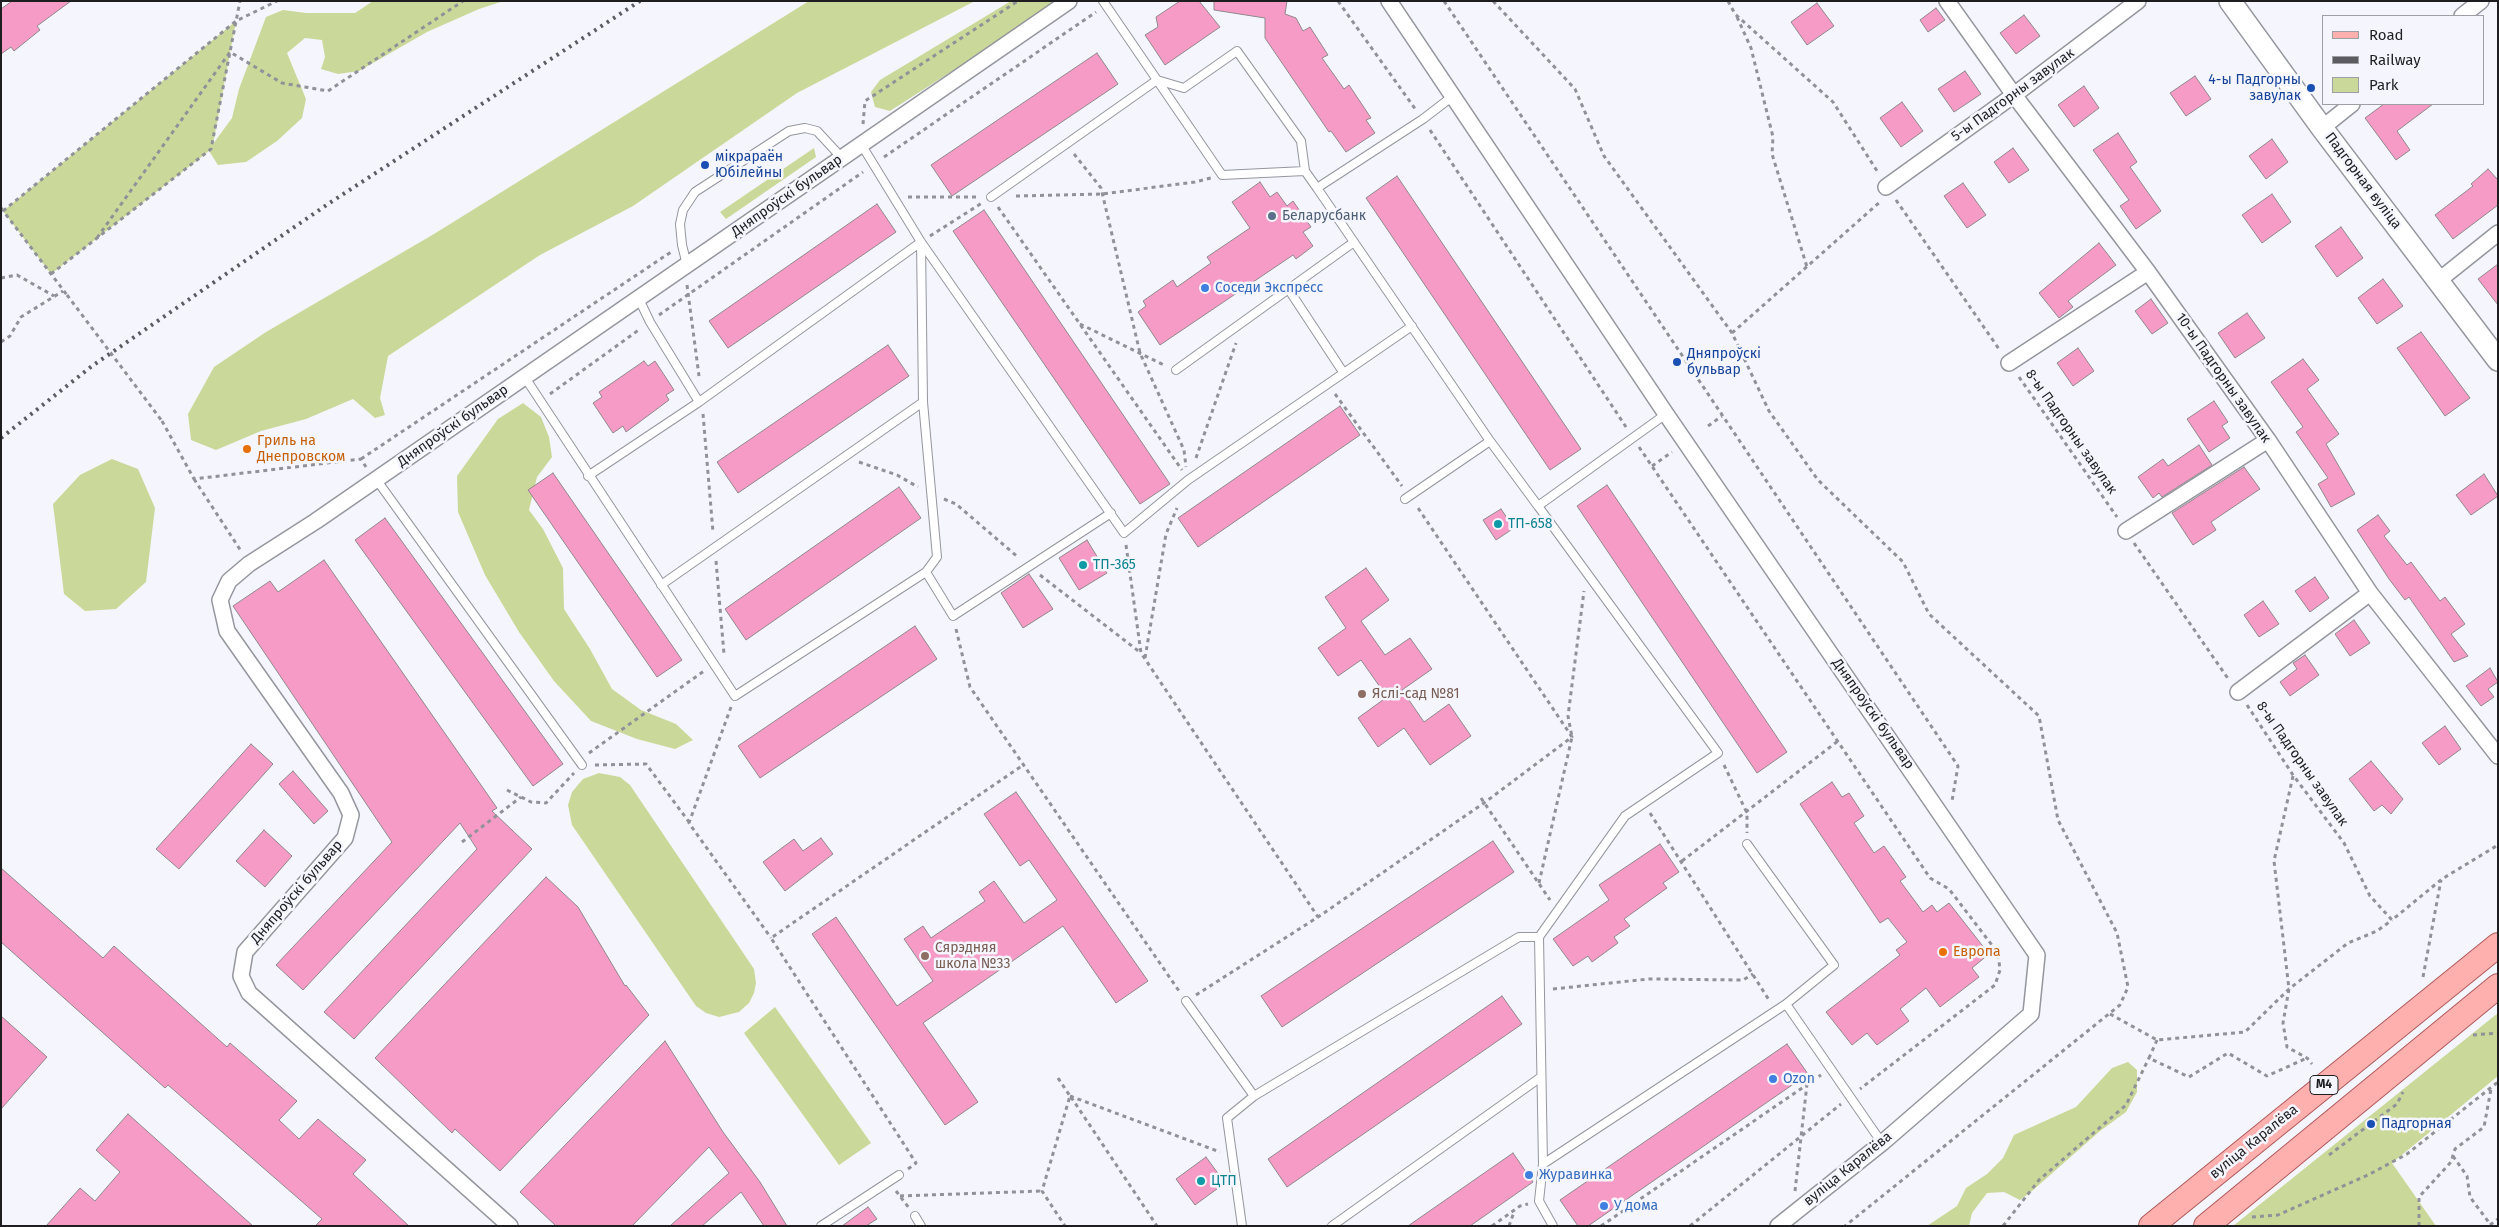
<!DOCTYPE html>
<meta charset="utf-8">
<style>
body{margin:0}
#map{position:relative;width:2499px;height:1227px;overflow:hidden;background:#f4f5fd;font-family:"Fira Sans",sans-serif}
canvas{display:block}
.frame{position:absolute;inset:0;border:2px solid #1e1e21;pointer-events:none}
.legend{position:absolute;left:2322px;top:15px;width:162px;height:90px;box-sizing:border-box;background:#f4f5fd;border:1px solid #9e9fa5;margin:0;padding:6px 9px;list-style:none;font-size:15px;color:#1e1e21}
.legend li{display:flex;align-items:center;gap:10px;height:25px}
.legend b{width:25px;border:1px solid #9e9fa5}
</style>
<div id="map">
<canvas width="2499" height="1227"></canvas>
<div class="frame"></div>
<ul class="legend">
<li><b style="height:6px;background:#feb0ae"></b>Road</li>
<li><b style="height:6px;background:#5b5b60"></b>Railway</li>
<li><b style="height:14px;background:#cad999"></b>Park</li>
</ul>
</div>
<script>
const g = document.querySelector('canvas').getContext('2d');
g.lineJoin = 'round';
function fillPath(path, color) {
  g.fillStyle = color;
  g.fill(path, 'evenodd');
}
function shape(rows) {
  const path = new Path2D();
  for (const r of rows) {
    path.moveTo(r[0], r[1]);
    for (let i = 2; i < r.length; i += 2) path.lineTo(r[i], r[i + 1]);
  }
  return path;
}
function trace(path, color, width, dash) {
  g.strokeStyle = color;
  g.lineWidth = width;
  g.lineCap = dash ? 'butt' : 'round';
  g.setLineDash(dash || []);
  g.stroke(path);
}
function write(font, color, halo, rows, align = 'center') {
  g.font = font + ' "Fira Sans",sans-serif';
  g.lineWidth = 5;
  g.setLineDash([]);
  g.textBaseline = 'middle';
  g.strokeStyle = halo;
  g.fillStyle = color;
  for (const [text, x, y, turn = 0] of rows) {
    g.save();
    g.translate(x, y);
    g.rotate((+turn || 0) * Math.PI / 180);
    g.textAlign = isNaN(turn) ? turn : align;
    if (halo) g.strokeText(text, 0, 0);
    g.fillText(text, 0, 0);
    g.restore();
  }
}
fillPath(shape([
 [373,1,504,1,479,9,427,32,359,71,338,74,321,69,325,57,322,40,305,38,287,53,306,99,302,118,277,141,246,162,218,165,209,151,51,274,3,211,236,21,213,144,232,118,239,89,266,17,283,10,306,13,355,13],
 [809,1,975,1,797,93,633,206,540,255,388,356,380,398,385,415,375,418,353,399,306,419,261,431,216,450,191,440,188,414,214,367,266,332,434,234],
 [1011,1,1061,1,890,111,875,107,871,92,880,80],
 [814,148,816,157,726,219,720,212],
 [523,403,541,417,549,437,552,457,537,477,529,510,543,529,563,568,564,609,590,649,612,689,641,710,676,724,693,740,675,749,637,739,591,721,554,681,519,632,485,575,458,512,457,476,498,419],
 [112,459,138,469,155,508,146,582,116,609,85,611,64,594,53,504,80,475],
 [599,773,620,777,630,785,754,969,756,983,754,993,749,1003,739,1012,719,1017,706,1013,696,1006,572,825,568,805,572,792,583,779],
 [775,1007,871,1143,839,1165,744,1033],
 [2498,1013,2498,1076,2392,1163,2436,1226,2233,1226],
 [2128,1062,2137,1070,2137,1092,2126,1112,2100,1131,2032,1191,2020,1200,2004,1192,1987,1193,1972,1213,1969,1226,1927,1226,1957,1206,1966,1188,1987,1174,2003,1158,2014,1135,2076,1107,2112,1068]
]), '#cad999');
const building = shape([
 [12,1,71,1,37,26,40,30,14,51,11,47,1,54,1,9,12,1],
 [1180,1,1199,1,1220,27,1165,65,1145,35,1158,27,1156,17,1180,1],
 [1214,1,1287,1,1285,14,1296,18,1303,31,1310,27,1328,55,1322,58,1344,89,1349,85,1371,118,1366,120,1375,133,1346,152,1331,131,1329,132,1265,38,1265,18,1214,10,1214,1],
 [1817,3,1834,26,1807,45,1791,22,1817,3],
 [1936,8,1945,20,1928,32,1920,20,1936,8],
 [2024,15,2040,36,2016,54,2000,33,2024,15],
 [1097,53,1118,84,952,196,931,165,1097,53],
 [1965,71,1981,94,1954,112,1938,89,1965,71],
 [2195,76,2211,99,2186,116,2170,93,2195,76],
 [2084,86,2099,108,2074,127,2058,105,2084,86],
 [1902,102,1923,131,1901,147,1880,118,1902,102],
 [2384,104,2433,104,2397,131,2410,150,2396,160,2365,118,2384,104],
 [2118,133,2137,162,2130,167,2161,211,2136,229,2120,206,2129,200,2093,150,2118,133],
 [2272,139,2288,162,2266,179,2249,156,2272,139],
 [2013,148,2029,170,2009,183,1994,162,2013,148],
 [2488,169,2498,180,2498,205,2453,239,2435,215,2473,186,2471,184,2488,169],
 [1397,176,1581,449,1550,470,1366,198,1397,176],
 [1260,182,1270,197,1277,192,1287,206,1293,201,1311,227,1303,232,1313,246,1296,259,1293,255,1160,345,1138,312,1146,306,1143,301,1173,280,1177,287,1211,263,1207,257,1250,228,1232,202,1260,182],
 [1963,183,1986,215,1967,228,1944,196,1963,183],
 [2272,194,2291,222,2262,243,2242,215,2272,194],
 [877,204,896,232,728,348,709,321,877,204],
 [984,210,1170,484,1140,504,953,231,984,210],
 [2341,227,2363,258,2337,277,2315,246,2341,227],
 [2099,243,2116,265,2068,301,2073,307,2059,318,2039,293,2099,243],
 [2498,264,2498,305,2478,279,2498,264],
 [2383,279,2403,306,2377,324,2358,298,2383,279],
 [2151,299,2168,323,2152,334,2135,311,2151,299],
 [2247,313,2265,338,2235,358,2218,333,2247,313],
 [2421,332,2470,398,2445,416,2397,348,2421,332],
 [888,345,909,376,738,493,717,462,888,345],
 [2078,348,2094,371,2073,386,2057,363,2078,348],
 [2303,359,2319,380,2307,389,2339,434,2326,444,2355,494,2331,507,2318,484,2328,478,2296,432,2303,427,2271,382,2303,359],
 [644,361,648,366,655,361,674,390,666,395,669,400,626,432,623,426,613,433,593,403,602,397,599,392,644,361],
 [2214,401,2228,422,2222,426,2230,438,2209,452,2187,419,2214,401],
 [1340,406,1360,435,1198,547,1178,518,1340,406],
 [2199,445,2212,465,2162,497,2159,493,2153,498,2138,477,2163,459,2168,466,2199,445],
 [2244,467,2260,489,2211,522,2216,530,2193,545,2172,513,2244,467],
 [553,473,682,660,657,677,528,490,553,473],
 [2484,474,2498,496,2471,515,2456,495,2484,474],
 [1607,485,1787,752,1757,773,1577,506,1607,485],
 [899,487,921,518,746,640,725,609,899,487],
 [1501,509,1514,528,1496,540,1483,520,1501,509],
 [2378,515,2390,531,2384,536,2407,565,2411,562,2440,601,2445,597,2465,624,2451,634,2468,656,2454,662,2409,597,2405,600,2389,579,2357,530,2378,515],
 [385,518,563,764,533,786,355,540,385,518],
 [1087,540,1107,573,1079,590,1059,558,1087,540],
 [324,560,497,808,492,811,532,849,354,1039,324,1012,477,849,460,823,303,990,276,965,392,842,233,606,270,581,278,592,324,560],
 [1366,568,1389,600,1361,621,1385,655,1410,638,1432,669,1402,690,1424,722,1449,704,1471,736,1430,765,1404,728,1378,747,1358,718,1387,697,1361,660,1338,676,1318,648,1346,628,1325,597,1366,568],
 [1029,574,1053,609,1023,628,1001,593,1029,574],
 [2315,577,2329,598,2310,612,2295,591,2315,577],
 [2263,601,2279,624,2259,637,2244,615,2263,601],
 [2354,620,2370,643,2350,656,2335,634,2354,620],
 [915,626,937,659,760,778,738,746,915,626],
 [2305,655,2319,675,2290,696,2280,682,2297,669,2293,663,2305,655],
 [2490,668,2498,682,2488,689,2494,697,2481,706,2466,686,2490,668],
 [2445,726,2461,749,2439,765,2422,743,2445,726],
 [251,744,273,764,179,869,156,849,251,744],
 [2371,761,2403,799,2391,814,2382,805,2374,811,2349,779,2371,761],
 [293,771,328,811,314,824,279,784,293,771],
 [1832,782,1842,797,1849,793,1864,816,1854,823,1874,853,1884,846,1906,877,1900,881,1923,912,1932,905,1937,912,1949,903,1989,954,1972,968,1979,977,1940,1007,1926,988,1900,1009,1909,1021,1877,1045,1867,1033,1852,1045,1826,1012,1900,955,1896,950,1907,942,1888,918,1880,923,1800,804,1832,782],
 [1016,792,1148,981,1116,1003,1063,926,923,1023,978,1102,945,1125,812,934,836,917,897,1006,933,981,904,939,923,926,931,938,985,901,979,892,994,881,1024,923,1057,900,1029,860,1020,866,984,814,1016,792],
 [264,830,292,856,265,887,236,861,264,830],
 [821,838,833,854,785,891,763,862,794,839,803,851,821,838],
 [1493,841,1514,872,1282,1027,1261,996,1493,841],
 [1660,844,1679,872,1663,883,1667,888,1624,919,1630,926,1614,937,1618,943,1592,962,1588,956,1573,966,1553,939,1609,900,1599,885,1660,844],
 [1,868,103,958,114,946,227,1047,230,1043,297,1101,279,1120,299,1139,318,1119,366,1160,353,1174,409,1226,315,1226,322,1219,168,1085,165,1088,1,942,1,868],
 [546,877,578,907,625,986,626,985,649,1015,500,1171,455,1129,452,1133,375,1058,546,877],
 [1502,996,1522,1024,1287,1187,1268,1159,1502,996],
 [1,1016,47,1057,1,1109,1,1016],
 [665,1041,723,1132,760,1182,787,1226,764,1226,741,1192,702,1226,670,1226,729,1173,709,1147,632,1226,556,1226,520,1192,665,1041],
 [1787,1044,1808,1074,1588,1226,1578,1226,1560,1200,1787,1044],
 [128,1114,253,1226,46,1226,80,1188,95,1201,120,1172,96,1150,128,1114],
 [1513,1153,1533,1182,1470,1226,1408,1226,1513,1153],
 [1206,1157,1225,1183,1195,1205,1176,1179,1206,1157],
 [868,1207,877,1219,866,1226,842,1226,868,1207]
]);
fillPath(building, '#f69bc6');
trace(building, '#90888b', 1);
const lane = shape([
 [1103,1,1222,175,1305,171],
 [1453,96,1423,119,1317,188,1490,441,1538,506],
 [861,144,921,242,1124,533,1188,480,1412,326],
 [991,197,1157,80,1184,88,1237,51,1301,141,1305,171,1317,188],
 [921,242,923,402,937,557,926,572,953,616,1111,513],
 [687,265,682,245,680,224,683,210,695,192,789,131,805,128,817,131,842,158],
 [1289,290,1343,372],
 [638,297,650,322,699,402],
 [1176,370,1354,242],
 [524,376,735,696,926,572],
 [588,476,699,402,921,242],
 [376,479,582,765],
 [1405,499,1490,441],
 [661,585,923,402],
 [1747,844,1834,965,1786,1004],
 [1539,937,1625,816,1718,753,1538,506,1666,414],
 [1186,1001,1254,1096],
 [1543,1164,1786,1004,1882,1143],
 [915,1216,921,1226],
 [821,1226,899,1175],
 [1242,1226,1227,1118,1254,1096,1519,937,1539,937,1543,1164,1539,1201,1553,1226],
 [1332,1226,1541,1077]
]);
const street = shape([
 [1389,1,1666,414,2037,955,2031,1014,1882,1143,1778,1226],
 [1947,1,2014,95,2148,272,2268,440,2370,593,2498,756],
 [2462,16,2481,1],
 [2322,128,2352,104],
 [1886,187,2014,95,2138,1],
 [2438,281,2498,233],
 [2009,363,2148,272],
 [2126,531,2268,440],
 [2238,692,2370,593],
 [510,1226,249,993,241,976,245,952,345,838,351,815,341,793,227,631,220,600,229,581,249,564,316,521,1069,1]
]);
const secondary = shape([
 [2230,1,2322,128,2498,360]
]);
const primary = shape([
 [2151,1226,2498,945],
 [2206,1226,2498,986]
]);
trace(lane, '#95969e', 10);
trace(street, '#95969e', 18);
trace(secondary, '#95969e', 24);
trace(primary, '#b05a5a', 26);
trace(shape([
 [1338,1,1416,110],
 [1444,1,1958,766,1952,801],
 [1493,1,1575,89,1604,156,1732,333,1769,411,1818,480,1903,562,1929,614,2039,716,2058,820,2117,933,2128,987,2120,1005,1845,1226],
 [1728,1,1735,14,1833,102,1879,174],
 [1737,17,1751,48,1773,137,1772,154,1807,267],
 [863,124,865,101,1018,1],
 [1430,130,1626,427],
 [1074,154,1101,188,1140,353,1184,450,1186,467],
 [884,157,1096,12],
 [1016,196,1102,194,1195,182,1211,178],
 [908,197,979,197],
 [1896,200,1999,349],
 [998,207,1182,470],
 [1,208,67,295],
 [3,211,236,21,277,1],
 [930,236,982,203],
 [97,238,230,52,282,83,328,91,463,1],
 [51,274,211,149,240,1],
 [1,278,17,275,54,296],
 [687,285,699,376],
 [659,315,863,172],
 [1080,324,1166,366],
 [1732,333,1881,201],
 [1,342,10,336,21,317,63,291],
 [2019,377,2117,517],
 [550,394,640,329],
 [1335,394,1402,486],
 [703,414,713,532],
 [162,421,194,479,361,459,366,467],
 [1708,426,1722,416],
 [1639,447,1930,878,1949,889,1998,953,2000,970,1995,985,1860,1089],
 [1196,458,1236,343],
 [361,459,671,252],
 [859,462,897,475,918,487],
 [1652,466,1672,452],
 [194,479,241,551],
 [944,499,956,504,1019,558],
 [2134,543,2229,680],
 [1126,545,1141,653,1318,917],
 [716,561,724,654],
 [1040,575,1141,653],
 [956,629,970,687,1179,991],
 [1145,658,1166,534,1177,508],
 [2247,705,2293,775,2344,843,2370,896,2392,920,2442,879,2498,845],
 [731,707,689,823,771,938],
 [589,753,704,671],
 [595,765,646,764,689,822],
 [1724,765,1747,813,1747,833],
 [2293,776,2274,861,2289,989,2283,1023,2287,1047,2307,1058,2312,1064],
 [507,790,531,802,546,803,574,773],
 [1481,798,1550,900],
 [1650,813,1769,1000],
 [462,842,521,797],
 [1682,861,1838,741],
 [1539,883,1572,737,1568,716,1584,591],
 [2423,977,2441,880],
 [1553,989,1649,979,1743,980,1753,974],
 [1196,995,1318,917,1484,803,1572,737,1416,505],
 [2110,1014,2157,1040,2245,1032,2289,989,2348,943,2377,931,2392,920],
 [2473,1035,2498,1033],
 [2157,1040,2149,1058,2189,1077,2228,1053,2267,1076,2307,1058],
 [1058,1078,1070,1096,1042,1191,1065,1226],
 [1070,1096,1220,1152],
 [1071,1097,1157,1226],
 [2329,1155,2397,1104,2403,1092],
 [2453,1156,2467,1176,2470,1197,2490,1224],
 [908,1169,916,1163,771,938,1023,765],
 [896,1191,909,1208],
 [1795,1191,1807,1084],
 [900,1196,1042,1191],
 [2252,1217,2278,1215,2370,1174,2407,1154,2498,1082],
 [2490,1225,2498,1219],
 [1492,1226,1520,1206,1528,1204],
 [1509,1226,1514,1212],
 [1601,1226,1821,1075],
 [1690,1226,1841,1104],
 [2003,1226,2039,1180,2126,1105,2149,1058],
 [2419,1226,2419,1197,2451,1162,2455,1149,2484,1127,2491,1089]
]), '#919298', 3, [4, 4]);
trace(lane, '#fff', 8);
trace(street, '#fff', 15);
trace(secondary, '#fff', 21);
trace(primary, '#feb0ae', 24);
trace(shape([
 [1,438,92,366,328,204,640,1]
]), '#5b5b60', 4, [2.5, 5]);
trace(shape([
 [67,295,162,421]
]), '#919298', 3, [4, 4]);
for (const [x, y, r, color] of [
 [2311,88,5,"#1a4fb4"],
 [705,165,5,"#1a4fb4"],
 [1272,216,5,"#5c6f8a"],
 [1205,288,5,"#3f7fe0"],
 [1677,362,5,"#1a4fb4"],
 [247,449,5,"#e8710a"],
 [1498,524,5,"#0f9aa8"],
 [1083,565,5,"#0f9aa8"],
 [1362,694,5,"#8d6e63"],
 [1943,952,5,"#e8710a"],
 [925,956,5,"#8d6e63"],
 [1773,1079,5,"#3f7fe0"],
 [2371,1124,5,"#1a4fb4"],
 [1529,1175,5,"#3f7fe0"],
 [1201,1181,5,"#0f9aa8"],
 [1604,1206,5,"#3f7fe0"]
]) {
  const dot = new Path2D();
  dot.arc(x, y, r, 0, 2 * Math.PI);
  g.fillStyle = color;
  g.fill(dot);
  trace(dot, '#f4f5fd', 2);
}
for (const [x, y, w] of [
 [2324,1085,28]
]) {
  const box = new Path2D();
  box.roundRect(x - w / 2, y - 9.5, w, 19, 4);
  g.fillStyle = '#f4f5fd';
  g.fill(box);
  trace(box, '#1e1e21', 1);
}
write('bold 12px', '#1e1e21', null, [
 ["М4",2324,1085]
]);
write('14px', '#164399', '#f4f5fd', [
 ["4-ы Падгорны",2301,80,"right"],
 ["завулак",2301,96,"right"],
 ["мікрараён",715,157],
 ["Юбілейны",715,173],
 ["Дняпроўскі",1687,354],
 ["бульвар",1687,370],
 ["Падгорная",2381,1124]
], 'left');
write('14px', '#1e1e21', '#f4f5fd', [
 ["5-ы Падгорны завулак",2013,95,-36],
 ["Падгорная вуліца",2363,181,53],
 ["Дняпроўскі бульвар",787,196,-35],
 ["10-ы Падгорны завулак",2223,378,55],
 ["Дняпроўскі бульвар",453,426,-35],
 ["8-ы Падгорны завулак",2071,432,55],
 ["Дняпроўскі бульвар",1873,714,55],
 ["8-ы Падгорны завулак",2302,764,55],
 ["Дняпроўскі бульвар",297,892,-49],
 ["вуліца Каралёва",2254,1142,-39],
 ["вуліца Каралёва",1848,1169,-39]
]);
write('14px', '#4e5e75', '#f4f5fd', [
 ["Беларусбанк",1282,216]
], 'left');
write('14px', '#366cbe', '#f4f5fd', [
 ["Соседи Экспресс",1215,288],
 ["Ozon",1783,1079],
 ["Журавинка",1539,1175],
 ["У дома",1614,1206]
], 'left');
write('14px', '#c56008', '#f4f5fd', [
 ["Гриль на",257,441],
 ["Днепровском",257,457],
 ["Европа",1953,952]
], 'left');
write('14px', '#0d838f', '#f4f5fd', [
 ["ТП-658",1508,524],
 ["ТП-365",1093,565],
 ["ЦТП",1211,1181]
], 'left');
write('14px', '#785e54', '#f4f5fd', [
 ["Яслі-сад №81",1372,694],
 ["Сярэдняя",935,948],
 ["школа №33",935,964]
], 'left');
</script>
